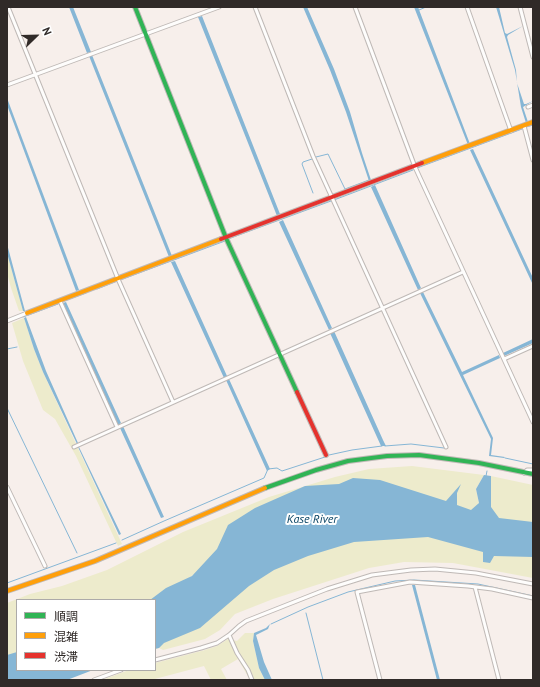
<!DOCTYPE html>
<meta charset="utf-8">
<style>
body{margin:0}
#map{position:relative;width:540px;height:687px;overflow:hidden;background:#f7efeb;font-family:"PT Sans","Noto Sans JP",sans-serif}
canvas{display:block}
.frame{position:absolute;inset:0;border:8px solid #302a28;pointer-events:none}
.legend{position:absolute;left:16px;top:599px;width:140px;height:72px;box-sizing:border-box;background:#fff;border:1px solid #acaaa9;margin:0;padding:5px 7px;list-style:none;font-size:12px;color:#302a28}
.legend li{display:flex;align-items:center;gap:8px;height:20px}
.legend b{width:20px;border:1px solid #acaaa9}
.north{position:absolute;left:16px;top:16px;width:40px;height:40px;-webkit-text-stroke:3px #fff;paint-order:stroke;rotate:67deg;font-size:11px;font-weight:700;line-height:16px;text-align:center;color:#302a28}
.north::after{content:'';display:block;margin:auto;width:14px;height:18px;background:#302a28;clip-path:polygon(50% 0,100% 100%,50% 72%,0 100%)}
</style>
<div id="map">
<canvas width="540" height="687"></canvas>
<div class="frame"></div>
<ul class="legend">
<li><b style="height:5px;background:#30b455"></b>順調</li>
<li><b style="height:5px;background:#ff9f0a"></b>混雑</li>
<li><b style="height:5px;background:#e5322d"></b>渋滞</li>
</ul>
<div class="north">N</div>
</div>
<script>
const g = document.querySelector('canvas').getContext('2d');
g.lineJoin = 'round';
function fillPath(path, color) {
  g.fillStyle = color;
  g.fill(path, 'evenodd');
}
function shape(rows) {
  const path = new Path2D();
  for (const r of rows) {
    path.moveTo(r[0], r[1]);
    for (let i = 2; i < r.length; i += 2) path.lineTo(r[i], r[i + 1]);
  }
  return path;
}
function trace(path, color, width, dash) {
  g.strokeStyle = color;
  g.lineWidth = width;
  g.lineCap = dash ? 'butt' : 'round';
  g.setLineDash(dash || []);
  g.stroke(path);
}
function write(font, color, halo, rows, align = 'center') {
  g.font = font + ' "PT Sans",sans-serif';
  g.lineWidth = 4;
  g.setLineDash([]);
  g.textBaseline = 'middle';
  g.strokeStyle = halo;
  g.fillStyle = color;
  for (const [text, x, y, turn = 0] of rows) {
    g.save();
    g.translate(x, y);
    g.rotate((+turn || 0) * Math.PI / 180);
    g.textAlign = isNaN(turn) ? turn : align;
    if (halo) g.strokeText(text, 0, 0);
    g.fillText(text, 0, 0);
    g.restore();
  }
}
fillPath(shape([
 [7,253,23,311,19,311,11,288,7,273],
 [24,318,34,349,43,372,122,544,118,546,76,456,55,419,43,410,23,361,12,323],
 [412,466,484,475,476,489,479,503,473,514,447,505,221,557,155,600,17,600,17,664,7,669,7,603,30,594,62,586,107,570,183,532,269,497,335,477,369,469],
 [491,476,533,485,533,527,493,521,488,510,488,484],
 [321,516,533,551,533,578,453,563,404,562,369,568,273,599,235,614,220,630,205,639,163,650,159,648,155,649],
 [245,633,254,633,253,641,259,668,265,680,250,680,238,659,221,669,227,680,211,680,204,666,151,680,102,680,129,670,155,670,155,663,205,650,217,646,228,639,237,641]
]), '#edebcc');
fillPath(shape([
 [69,7,73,7,91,52,87,53],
 [303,7,307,7,334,69,350,112,362,153,371,180,369,181,346,112,330,70],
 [414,7,418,7,470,144,468,145],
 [496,7,499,7,505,33,507,34,523,26,508,35,507,37,516,70,517,83,524,104,526,104,533,101,523,107,528,122,526,123,521,107,515,70],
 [202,16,280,214,277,216,198,17],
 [92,55,172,256,169,257,89,56],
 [7,98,79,290,76,291,7,105],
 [473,149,533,278,533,285,470,150],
 [375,185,421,288,418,290,371,187],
 [283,220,332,328,329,330,279,222],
 [7,244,25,311,23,311,7,253],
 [175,261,227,376,224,378,171,262],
 [423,292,462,372,499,355,500,358,463,375,493,438,491,455,505,457,504,458,489,456,491,439,420,293],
 [66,302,121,423,118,425,63,303],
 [26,317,46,371,78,443,77,444,43,372,34,349,24,318],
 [334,331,383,440,386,446,381,446,330,333],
 [533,339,533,343,504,356,503,353],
 [229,379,270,469,267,471,226,380],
 [123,426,164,517,161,518,120,428],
 [78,447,79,447,121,534,119,535],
 [484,475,491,476,491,507,499,518,533,522,533,557,494,556,490,563,483,562,483,552,428,537,354,542,308,556,274,570,249,586,200,628,164,643,159,648,155,649,155,600,150,600,166,588,192,576,217,549,228,525,255,508,305,486,339,484,353,478,380,480,446,501,461,484,457,493,457,505,471,510,479,503,476,489],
 [412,585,415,585,440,680,437,680],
 [270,624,268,629,256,635,264,662,272,680,265,680,259,668,253,641,254,633,266,628],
 [17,652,17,670,93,670,67,680,7,680,7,655]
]), '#86b6d5');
trace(shape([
 [419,10,426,7],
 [526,127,533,125],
 [316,157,328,154,345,189,369,180],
 [312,159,303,162,302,164,313,193],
 [417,168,522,129],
 [334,200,413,170],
 [228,239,331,201],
 [120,280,225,241],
 [97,289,117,281],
 [61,302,86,293],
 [23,317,58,304],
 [7,349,17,347],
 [7,408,77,553],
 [385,446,411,444,444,448],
 [329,455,352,450,382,446],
 [505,458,533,464],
 [486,476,487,471],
 [122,540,164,521,264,478,268,469,277,468,282,471,325,457],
 [7,583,116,543],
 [306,613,323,680],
 [271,624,308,607,348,592,395,581,414,580,478,584,533,596]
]), '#86b6d5', 1);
const street = shape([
 [8,7,118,279,173,402],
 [255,7,313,156,446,447],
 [355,7,415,167,533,422],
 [467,7,511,131],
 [520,7,533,57],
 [7,85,219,7],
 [528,107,533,105],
 [524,126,533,160],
 [60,301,117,427],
 [7,321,27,313],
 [504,359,533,346],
 [74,447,463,272],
 [524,473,527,470,533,470],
 [7,487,45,566],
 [475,587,499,680],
 [229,635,237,653,248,670,252,680],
 [155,660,201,648,217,643,229,635,239,626,246,621,327,589,372,575,411,570,435,569,476,573,533,584],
 [94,680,121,670],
 [380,680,357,592,410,582,468,586,492,589,533,598]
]);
const fast = shape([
 [135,7,226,238,297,392],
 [265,488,316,470,348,461,387,456,419,455,479,463,533,474]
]);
const slow = shape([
 [422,163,533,122],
 [27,313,221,239],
 [7,591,95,561,265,488]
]);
const jam = shape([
 [221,239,422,163],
 [297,392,326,455]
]);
trace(street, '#bfb9b6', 5);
trace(fast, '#bfb9b6', 6);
trace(slow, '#bfb9b6', 6);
trace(jam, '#bfb9b6', 6);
trace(street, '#fefdfc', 3);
trace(fast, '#30b455', 4);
trace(slow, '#ff9f0a', 4);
trace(jam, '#e5322d', 4);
write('italic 12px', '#094464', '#fff', [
 ["Kase River",312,520]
]);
</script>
